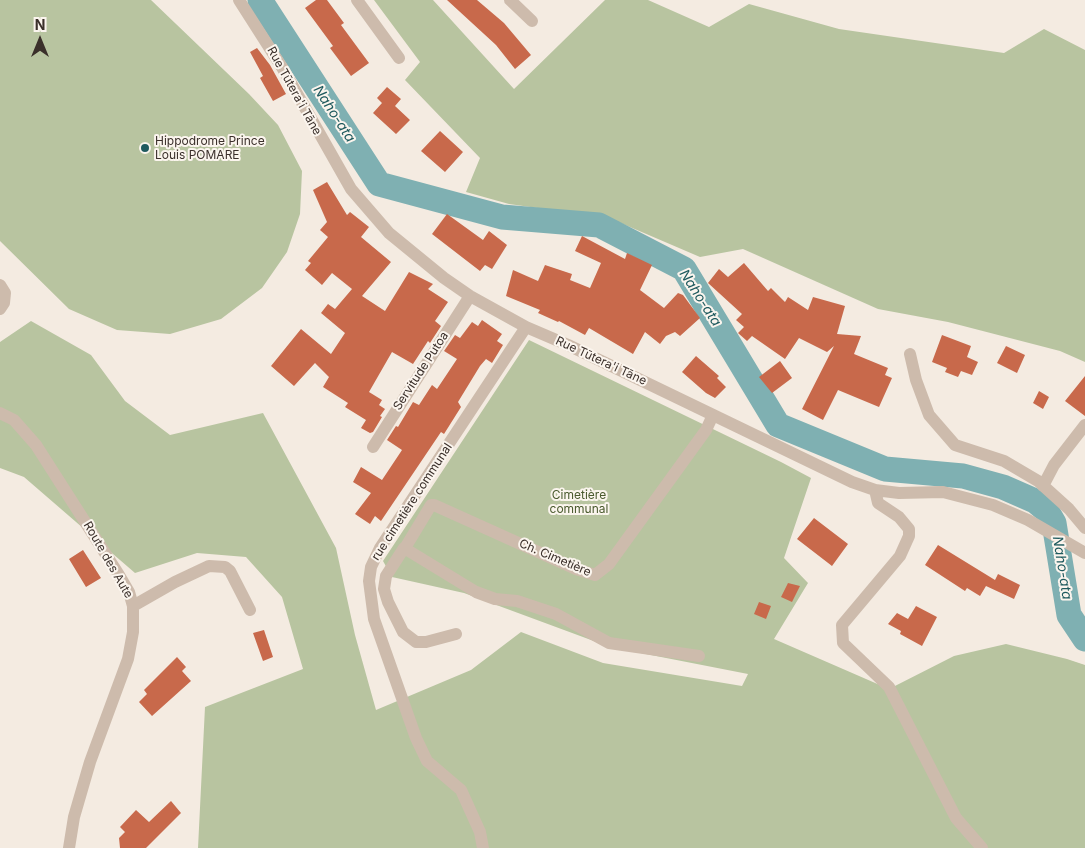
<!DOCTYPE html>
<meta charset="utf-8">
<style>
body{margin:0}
#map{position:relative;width:1085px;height:848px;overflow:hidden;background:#f4ebe1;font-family:Inter,sans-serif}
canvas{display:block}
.north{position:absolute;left:15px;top:15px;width:50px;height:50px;-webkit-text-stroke:4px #fbf5ee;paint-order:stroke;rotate:0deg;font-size:14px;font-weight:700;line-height:20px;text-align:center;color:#3b302b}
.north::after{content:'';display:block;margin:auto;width:18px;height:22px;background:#3b302b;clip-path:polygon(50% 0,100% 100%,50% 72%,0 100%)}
</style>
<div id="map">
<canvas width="1085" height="848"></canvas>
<div class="north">N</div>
</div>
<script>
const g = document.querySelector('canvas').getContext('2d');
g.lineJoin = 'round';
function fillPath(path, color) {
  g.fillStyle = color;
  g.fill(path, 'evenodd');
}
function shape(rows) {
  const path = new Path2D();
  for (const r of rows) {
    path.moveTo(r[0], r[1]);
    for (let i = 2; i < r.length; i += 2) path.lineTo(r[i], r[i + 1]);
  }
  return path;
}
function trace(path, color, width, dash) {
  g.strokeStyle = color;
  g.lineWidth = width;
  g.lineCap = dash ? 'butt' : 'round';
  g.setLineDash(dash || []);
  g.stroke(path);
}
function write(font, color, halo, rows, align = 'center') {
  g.font = font + ' Inter,sans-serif';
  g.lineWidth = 4;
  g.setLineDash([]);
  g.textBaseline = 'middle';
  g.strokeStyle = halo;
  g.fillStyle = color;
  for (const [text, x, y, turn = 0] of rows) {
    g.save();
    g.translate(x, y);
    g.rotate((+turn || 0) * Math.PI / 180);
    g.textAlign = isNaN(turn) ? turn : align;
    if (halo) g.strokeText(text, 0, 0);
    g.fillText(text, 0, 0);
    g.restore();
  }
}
fillPath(shape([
 [0,0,151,0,249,94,278,125,302,171,300,214,287,252,262,288,221,319,170,334,117,330,69,309,0,241],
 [374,0,433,0,514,89,605,0,648,0,709,27,749,4,839,29,1004,53,1044,29,1085,50,1085,362,1060,351,948,322,878,309,743,249,700,257,609,218,509,204,466,192,480,158,405,80,420,62],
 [31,321,91,355,125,401,170,435,263,413,336,548,355,635,376,710,471,670,521,632,603,663,742,686,748,674,610,647,464,593,392,577,383,561,529,340,781,462,811,478,784,558,808,583,774,639,889,689,954,656,1006,644,1067,659,1085,665,1085,848,198,848,205,707,303,669,282,597,246,557,197,553,135,573,24,477,0,468,0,342]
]), '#b8c4a0');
trace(shape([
 [260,0,379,184,502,217,599,225,684,269,778,425,885,469,963,476,1003,487,1035,501,1047,511,1054,523,1069,615,1085,639]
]), '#7fb0b2', 25);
fillPath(shape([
 [316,0,327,0,344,23,341,25,369,63,351,76,330,48,333,46,305,8],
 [447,0,477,0,504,23,531,55,515,69,496,45],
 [257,48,270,65,286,94,273,101,260,78,263,76,250,52],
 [387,87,401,99,395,106,410,120,396,134,373,113,382,103,377,98],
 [440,131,463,152,445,172,421,151],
 [327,182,347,215,350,212,369,227,361,237,391,262,362,296,385,311,409,272,433,284,428,289,448,302,435,321,441,326,430,343,428,341,413,364,392,352,369,392,382,400,379,405,385,409,380,416,382,417,373,432,370,433,361,428,366,420,345,407,348,403,323,387,329,377,315,363,294,386,271,366,301,329,331,354,345,333,321,313,328,304,335,309,352,289,332,273,322,285,305,270,311,263,308,261,328,237,320,230,327,222,313,190],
 [447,214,483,240,489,231,507,245,492,269,485,265,480,271,432,234],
 [582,236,625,259,627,253,652,265,640,290,664,308,678,293,683,295,700,318,680,336,675,332,666,336,660,344,645,332,633,354,589,328,585,335,559,321,558,322,538,313,540,310,506,296,513,270,538,281,545,265,572,274,570,280,590,288,601,263,575,251],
 [744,263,768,291,771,288,785,302,788,297,808,310,813,297,845,306,837,334,861,336,854,354,888,368,885,375,892,378,879,407,838,390,823,420,802,409,834,346,827,352,799,338,785,359,752,336,747,341,738,333,744,327,736,320,742,314,708,283,719,269,728,277],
 [482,320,502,334,497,341,503,345,492,363,486,359,480,366,458,402,461,407,444,434,441,432,381,521,375,516,370,524,355,514,371,493,353,482,361,467,382,480,402,450,387,440,396,426,398,427,413,402,419,405,432,385,437,389,457,359,444,351,455,335,460,338,472,322,478,326],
 [942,335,971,346,967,357,978,362,972,375,961,371,958,377,945,372,947,368,932,362],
 [1006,346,1025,355,1017,373,997,363],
 [696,356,719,376,717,378,726,387,715,398,706,393,682,372],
 [780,361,792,378,772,393,759,377],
 [1085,376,1085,416,1065,401],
 [1039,391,1049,397,1043,409,1033,403],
 [814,518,848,544,832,566,797,539],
 [938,545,995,580,998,574,1020,585,1014,599,986,586,980,596,967,588,965,591,925,565],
 [83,550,101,578,86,587,69,559],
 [788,583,800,586,792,602,781,597],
 [759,602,771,606,766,619,754,614],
 [916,606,937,617,922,646,900,634,901,631,888,624,897,613,908,619],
 [264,630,273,657,263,661,253,633],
 [177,657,186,667,182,671,191,681,152,716,139,702,147,694,144,690],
 [171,801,181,813,146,848,120,848,119,838,125,832,120,827,136,810,149,822]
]), '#c8694b');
trace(shape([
 [239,0,283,69,351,189,389,233,444,278,470,296,526,327,568,345,852,482,875,490,899,493,943,492,993,505,1028,520,1085,553],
 [357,0,399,58],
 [510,0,532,21],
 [0,285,5,293,4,303,0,309],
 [910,354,916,380,929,415,955,445,1004,461,1038,481,1069,509,1085,528],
 [0,413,14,420,36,445,119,575,129,592,133,606,133,632,128,659,90,762,74,817,69,848],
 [373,447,470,296],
 [1043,486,1054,465,1085,425],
 [875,490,878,503,899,517,909,529,909,536,900,556,842,625,843,643,889,687,956,818,982,848],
 [405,548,431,505,434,505,576,569,595,575,609,564,706,430,713,415],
 [133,606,175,582,209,566,225,567,230,571,250,610],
 [456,634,426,642,416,642,403,632,388,602,384,589,386,576,404,548,476,592,495,599,517,601,556,614,609,643,699,656],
 [483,848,480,832,461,790,427,761,416,738,374,619,369,581,371,567,380,548,526,327]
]), '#cdbbac', 12);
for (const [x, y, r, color] of [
 [145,148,5,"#1f5a5e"]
]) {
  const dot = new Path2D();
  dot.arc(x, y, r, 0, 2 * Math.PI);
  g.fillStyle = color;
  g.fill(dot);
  trace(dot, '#fbf5ee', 2);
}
write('12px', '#3b302b', '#fbf5ee', [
 ["Rue Tūtera'i Tāne",294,91,61],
 ["Rue Tūtera'i Tāne",601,361,25],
 ["Servitude Putoa",421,371,-57],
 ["rue cimetière communal",412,502,-57],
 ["Ch. Cimetière",555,558,23],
 ["Route des Aute",108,560,60]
]);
write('12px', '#3b302b', '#fbf5ee', [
 ["Hippodrome Prince",155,141],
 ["Louis POMARE",155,155]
], 'left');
write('12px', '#4a5a2e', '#fbf5ee', [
 ["Cimetière",579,495],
 ["communal",579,509]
]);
write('italic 14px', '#1f5a5e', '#fbf5ee', [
 ["Naho-ata",334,114,57],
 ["Naho-ata",700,298,57],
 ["Naho-ata",1062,568,81]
]);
</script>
